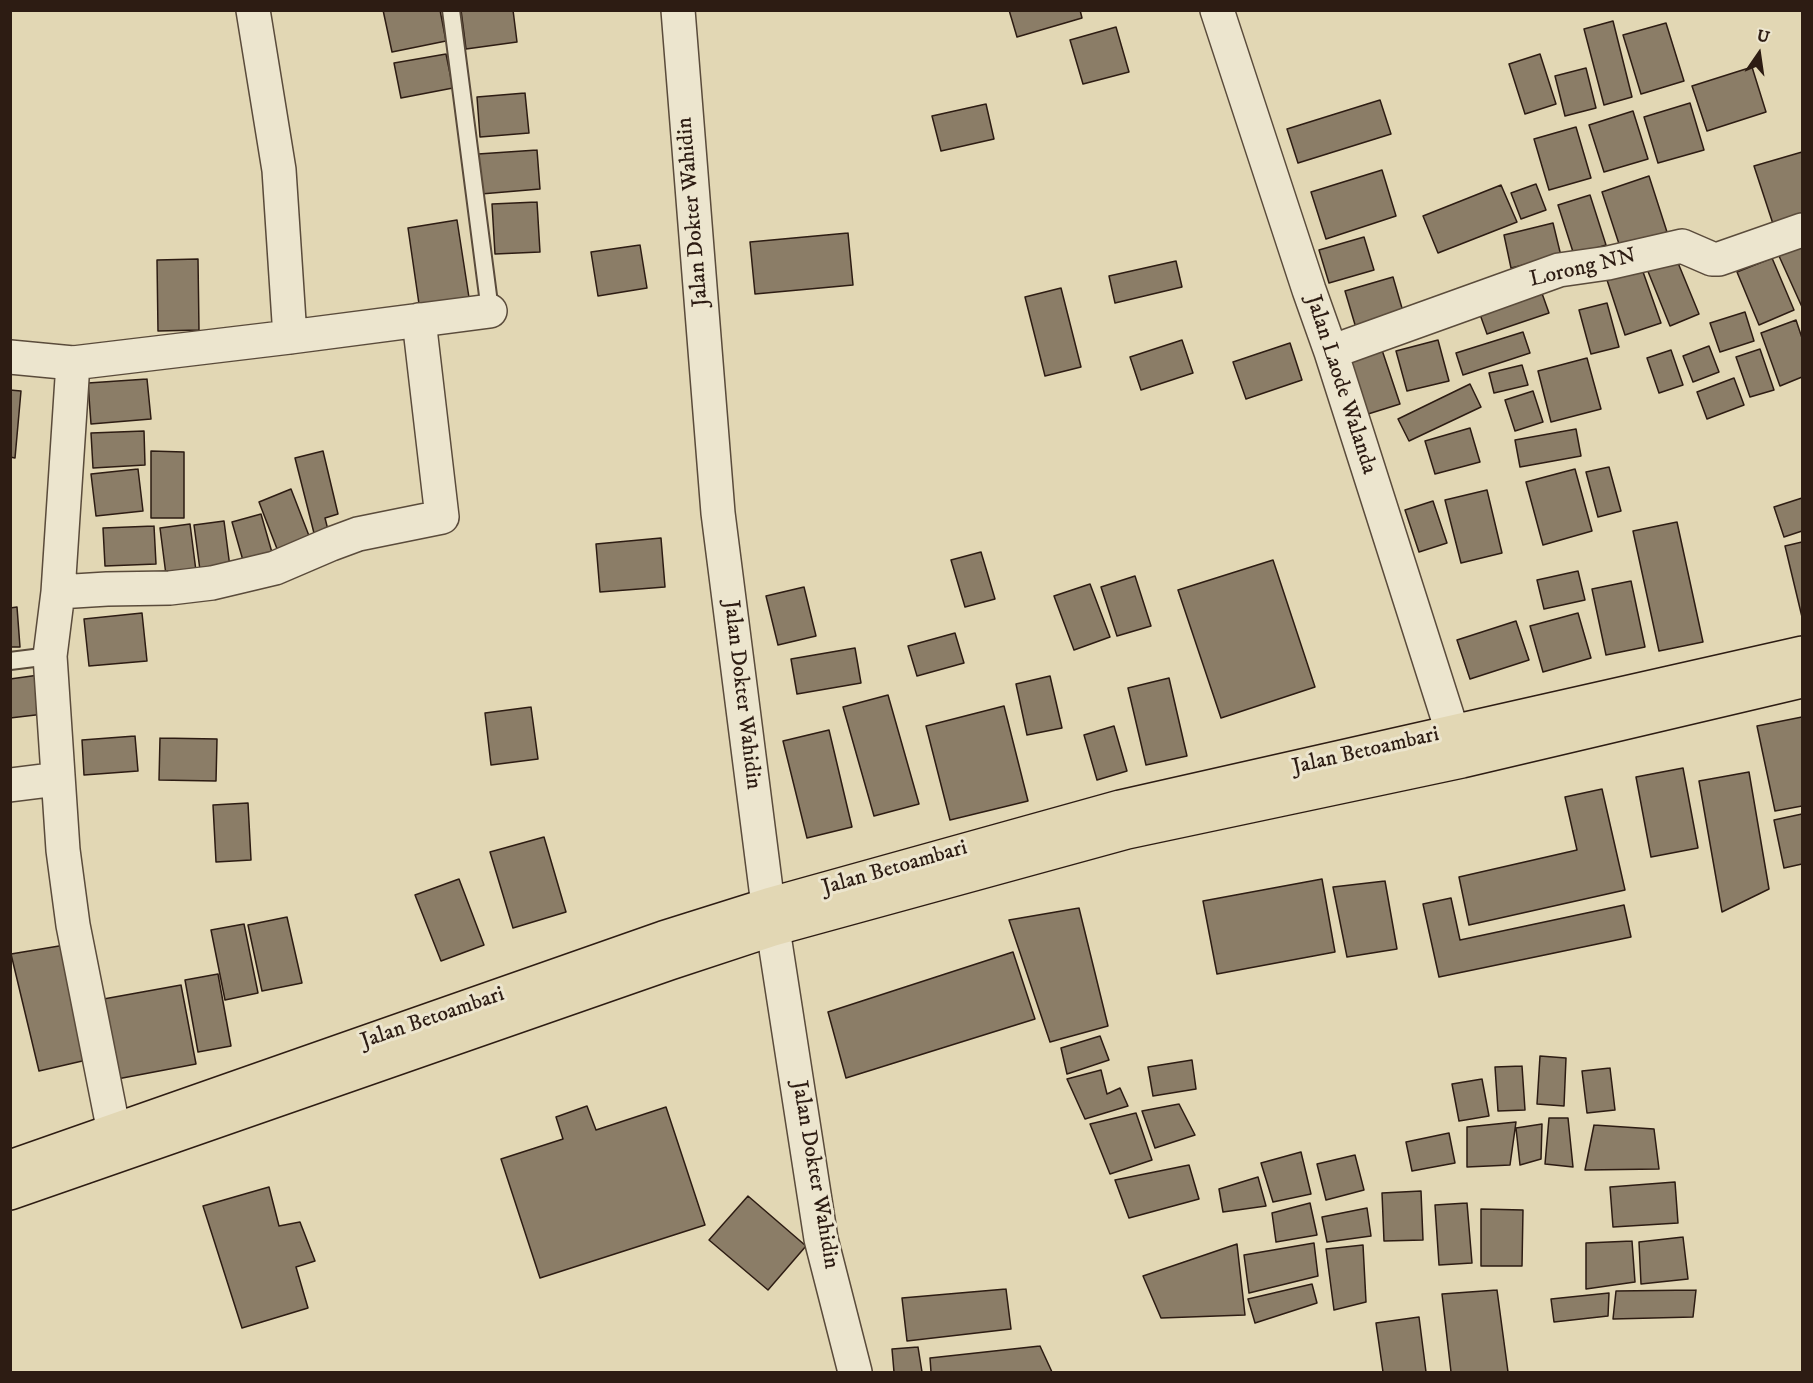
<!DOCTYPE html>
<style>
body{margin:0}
#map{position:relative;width:1813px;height:1383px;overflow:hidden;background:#e2d7b4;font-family:"IM FELL DW Pica",serif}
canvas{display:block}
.frame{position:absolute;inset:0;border:12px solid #2d1c13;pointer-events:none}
.north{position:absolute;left:1729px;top:24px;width:60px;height:60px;-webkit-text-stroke:4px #ece5ce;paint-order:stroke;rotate:13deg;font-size:16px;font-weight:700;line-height:24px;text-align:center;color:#2d1c13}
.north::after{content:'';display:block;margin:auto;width:21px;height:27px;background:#2d1c13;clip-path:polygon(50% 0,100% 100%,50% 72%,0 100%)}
</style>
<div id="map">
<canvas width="1813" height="1383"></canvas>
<div class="frame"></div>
<div class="north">U</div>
</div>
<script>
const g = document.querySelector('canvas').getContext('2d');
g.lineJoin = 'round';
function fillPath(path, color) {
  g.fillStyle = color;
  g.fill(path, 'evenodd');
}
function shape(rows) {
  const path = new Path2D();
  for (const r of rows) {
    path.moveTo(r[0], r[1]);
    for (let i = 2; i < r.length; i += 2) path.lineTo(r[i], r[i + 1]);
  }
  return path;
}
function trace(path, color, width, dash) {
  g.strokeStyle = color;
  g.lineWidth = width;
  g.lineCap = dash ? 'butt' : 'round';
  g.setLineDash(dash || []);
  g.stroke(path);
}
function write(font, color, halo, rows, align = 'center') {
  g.font = font + ' "IM FELL DW Pica",serif';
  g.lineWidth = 6;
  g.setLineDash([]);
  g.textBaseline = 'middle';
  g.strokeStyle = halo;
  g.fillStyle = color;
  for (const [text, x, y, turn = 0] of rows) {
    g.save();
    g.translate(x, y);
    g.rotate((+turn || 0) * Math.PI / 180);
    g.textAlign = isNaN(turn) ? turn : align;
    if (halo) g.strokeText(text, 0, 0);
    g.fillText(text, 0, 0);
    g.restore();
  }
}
const building = shape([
 [383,10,440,10,446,41,392,52,383,10],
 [461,10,513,10,517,42,466,49,461,10],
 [1009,10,1080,10,1082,18,1017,37,1009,10],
 [1613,21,1632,97,1604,105,1584,29,1613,21],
 [1666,23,1684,81,1641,94,1623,35,1666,23],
 [1116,27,1129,72,1083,84,1070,40,1116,27],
 [446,54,453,88,401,98,394,63,446,54],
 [1540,54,1556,104,1525,114,1509,64,1540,54],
 [1752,67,1766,112,1707,131,1692,86,1752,67],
 [1586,68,1596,108,1565,116,1555,76,1586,68],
 [525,93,529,133,480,137,477,97,525,93],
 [1380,100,1391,134,1298,163,1287,129,1380,100],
 [1690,103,1704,150,1658,163,1644,117,1690,103],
 [986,104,994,139,941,151,932,116,986,104],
 [1633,111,1648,159,1604,172,1589,125,1633,111],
 [1576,127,1591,178,1549,190,1534,139,1576,127],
 [537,150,540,189,481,194,478,154,537,150],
 [1802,152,1802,225,1776,233,1754,166,1802,152],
 [1382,170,1396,216,1326,239,1311,192,1382,170],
 [1649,176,1667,232,1620,247,1602,192,1649,176],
 [1536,184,1546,210,1521,219,1511,193,1536,184],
 [1501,185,1517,222,1438,253,1423,216,1501,185],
 [1590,195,1606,245,1574,255,1558,205,1590,195],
 [537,202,540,252,495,254,492,204,537,202],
 [457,220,470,304,420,311,408,228,457,220],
 [1553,223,1561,256,1511,268,1504,235,1553,223],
 [848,233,853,285,755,294,750,242,848,233],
 [1364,237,1374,270,1329,283,1319,250,1364,237],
 [640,245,647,288,598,296,591,252,640,245],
 [1802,245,1802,307,1779,256,1802,245],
 [1676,258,1699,314,1670,326,1647,269,1676,258],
 [1772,258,1794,310,1759,325,1737,272,1772,258],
 [198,259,199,330,158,331,157,260,198,259],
 [1176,261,1182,287,1115,303,1109,276,1176,261],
 [1642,269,1661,323,1625,335,1607,280,1642,269],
 [1393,277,1404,315,1356,328,1345,291,1393,277],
 [1539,285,1549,313,1487,334,1477,306,1539,285],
 [1061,288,1081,367,1045,376,1025,297,1061,288],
 [1607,303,1619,347,1591,354,1579,310,1607,303],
 [1745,312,1754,341,1720,352,1710,323,1745,312],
 [1796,320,1802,338,1802,377,1780,386,1761,333,1796,320],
 [1523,332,1530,353,1463,375,1456,353,1523,332],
 [1182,340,1193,373,1141,390,1130,357,1182,340],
 [1438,340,1449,381,1407,391,1396,351,1438,340],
 [1290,343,1302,380,1246,399,1233,362,1290,343],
 [1709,346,1719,372,1693,382,1683,356,1709,346],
 [1760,349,1774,390,1750,397,1736,357,1760,349],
 [1382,350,1400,404,1368,414,1350,361,1382,350],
 [1671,350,1683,385,1659,393,1647,358,1671,350],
 [1587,358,1601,409,1551,422,1538,371,1587,358],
 [1522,365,1528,385,1494,393,1489,373,1522,365],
 [1734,378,1744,405,1707,419,1697,392,1734,378],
 [147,379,151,419,91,424,88,383,147,379],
 [1470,384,1481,407,1409,441,1398,419,1470,384],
 [10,390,21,391,15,458,10,457,10,390],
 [1533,391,1543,422,1515,431,1505,400,1533,391],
 [1470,428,1480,462,1435,474,1425,441,1470,428],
 [1576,429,1581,456,1520,467,1515,440,1576,429],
 [144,431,145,465,93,468,91,433,144,431],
 [151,451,184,452,184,518,151,518,151,451],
 [323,451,338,514,325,518,330,538,316,541,295,458,323,451],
 [1609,467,1621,511,1598,517,1586,472,1609,467],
 [138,469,143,511,96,516,91,474,138,469],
 [1575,469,1592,531,1543,545,1526,482,1575,469],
 [291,489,311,541,279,554,259,502,291,489],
 [1487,490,1502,553,1461,563,1445,500,1487,490],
 [1802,498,1802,531,1784,537,1774,507,1802,498],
 [1433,501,1447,543,1419,552,1405,510,1433,501],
 [261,514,273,556,244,564,232,522,261,514],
 [224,521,230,567,200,570,194,525,224,521],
 [1677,522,1703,642,1659,651,1633,531,1677,522],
 [190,524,196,571,166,575,160,528,190,524],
 [154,526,156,564,105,566,103,528,154,526],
 [661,538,665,587,600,592,596,544,661,538],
 [1802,542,1802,617,1785,546,1802,542],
 [981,552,995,599,965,607,951,560,981,552],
 [1273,560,1315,687,1221,718,1178,590,1273,560],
 [1578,571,1585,600,1544,609,1537,580,1578,571],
 [1135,576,1151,626,1117,636,1101,587,1135,576],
 [1631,581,1645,647,1606,655,1592,589,1631,581],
 [1090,584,1110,637,1074,650,1054,596,1090,584],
 [804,587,816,636,778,645,766,596,804,587],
 [17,607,20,647,10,647,10,608,17,607],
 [142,613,147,661,89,666,84,619,142,613],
 [1578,613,1591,658,1543,672,1530,626,1578,613],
 [1516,621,1529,660,1470,679,1457,640,1516,621],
 [955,633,964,663,917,676,908,646,955,633],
 [855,648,861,683,797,694,791,659,855,648],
 [39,675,44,714,10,718,10,679,39,675],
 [1050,676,1062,728,1027,735,1016,684,1050,676],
 [1169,678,1187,756,1146,765,1128,688,1169,678],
 [888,695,919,804,874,816,843,707,888,695],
 [1004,706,1028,801,950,820,926,726,1004,706],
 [531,707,538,759,491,765,485,713,531,707],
 [1802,717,1802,806,1775,811,1757,726,1802,717],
 [1114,726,1127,771,1097,780,1084,735,1114,726],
 [829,730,852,827,807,838,783,741,829,730],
 [135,736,138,771,84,775,82,740,135,736],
 [160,738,217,739,216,781,159,780,160,738],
 [1683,768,1698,848,1651,857,1636,777,1683,768],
 [1749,772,1769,889,1722,912,1699,781,1749,772],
 [1602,789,1625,890,1469,925,1459,877,1577,850,1565,797,1602,789],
 [248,803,251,860,216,862,213,805,248,803],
 [1802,814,1802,864,1784,868,1774,820,1802,814],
 [544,837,566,912,513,928,490,852,544,837],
 [459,879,484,945,441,961,415,895,459,879],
 [1322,879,1335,952,1217,974,1203,901,1322,879],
 [1385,881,1397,949,1347,957,1333,887,1385,881],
 [1451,898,1460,940,1624,905,1631,937,1439,977,1423,904,1451,898],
 [1079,908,1108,1026,1050,1042,1009,920,1079,908],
 [287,917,302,983,262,991,248,925,287,917],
 [244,924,258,993,225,1000,211,930,244,924],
 [65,945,91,1059,39,1071,11,954,65,945],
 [1013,952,1035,1019,846,1078,828,1012,1013,952],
 [218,974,231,1046,198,1052,185,980,218,974],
 [181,985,196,1064,112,1080,98,1000,181,985],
 [1100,1036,1109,1060,1067,1074,1061,1048,1100,1036],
 [1540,1056,1566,1058,1564,1106,1537,1104,1540,1056],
 [1192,1060,1196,1089,1153,1096,1148,1067,1192,1060],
 [1522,1066,1525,1110,1498,1111,1495,1067,1522,1066],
 [1610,1068,1615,1110,1587,1113,1582,1071,1610,1068],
 [1101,1070,1107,1094,1120,1088,1128,1106,1085,1119,1067,1079,1101,1070],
 [1482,1079,1489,1116,1459,1121,1452,1084,1482,1079],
 [1179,1104,1195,1135,1155,1148,1142,1111,1179,1104],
 [587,1106,596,1130,666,1107,705,1225,540,1278,501,1159,563,1139,556,1117,587,1106],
 [1136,1113,1152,1160,1110,1174,1090,1124,1136,1113],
 [1549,1118,1568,1118,1573,1167,1545,1164,1549,1118],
 [1516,1122,1510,1165,1467,1167,1467,1127,1516,1122],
 [1542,1124,1541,1159,1520,1165,1516,1128,1542,1124],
 [1594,1125,1654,1129,1659,1169,1585,1170,1594,1125],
 [1449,1133,1455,1163,1412,1171,1406,1142,1449,1133],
 [1301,1152,1311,1194,1273,1202,1261,1163,1301,1152],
 [1355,1155,1364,1190,1326,1200,1317,1164,1355,1155],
 [1189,1165,1199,1199,1129,1218,1115,1180,1189,1165],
 [1258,1177,1266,1206,1223,1212,1219,1189,1258,1177],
 [1675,1182,1678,1223,1613,1227,1610,1187,1675,1182],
 [269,1187,279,1226,300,1222,315,1261,296,1267,308,1308,242,1328,203,1206,269,1187],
 [1421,1191,1423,1240,1384,1241,1382,1193,1421,1191],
 [748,1196,806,1246,768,1290,709,1240,748,1196],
 [1310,1203,1317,1235,1276,1242,1272,1213,1310,1203],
 [1467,1203,1472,1263,1439,1265,1435,1205,1467,1203],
 [1367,1208,1371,1236,1327,1242,1322,1217,1367,1208],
 [1481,1209,1523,1210,1522,1266,1481,1266,1481,1209],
 [1683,1237,1688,1279,1641,1284,1639,1242,1683,1237],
 [1632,1241,1635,1282,1586,1289,1586,1243,1632,1241],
 [1314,1243,1318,1276,1249,1293,1244,1255,1314,1243],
 [1237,1244,1245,1315,1161,1318,1143,1276,1237,1244],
 [1363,1245,1366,1302,1334,1310,1326,1249,1363,1245],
 [1312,1284,1317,1303,1255,1323,1248,1299,1312,1284],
 [1006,1289,1011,1329,907,1341,902,1298,1006,1289],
 [1497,1290,1508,1372,1451,1372,1442,1294,1497,1290],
 [1696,1290,1693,1317,1613,1319,1616,1291,1696,1290],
 [1609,1293,1608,1316,1554,1322,1551,1299,1609,1293],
 [1419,1317,1426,1372,1383,1372,1376,1323,1419,1317],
 [1040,1346,1052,1372,931,1372,930,1358,1040,1346],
 [918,1347,922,1372,894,1372,892,1349,918,1347]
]);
fillPath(building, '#8b7d67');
trace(building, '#2d1c13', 1.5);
const service = shape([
 [451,10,490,311],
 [10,661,50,656]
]);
const minor = shape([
 [253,10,279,170,290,337],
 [1217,10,1309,290,1331,352,1461,759],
 [1331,352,1559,270,1608,263,1682,246,1712,259,1719,259,1802,230],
 [10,357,73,363,58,592,50,656,63,850,73,925,114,1132],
 [73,363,290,337,490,311],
 [58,592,107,589,170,588,212,583,275,568,331,544,358,534,442,517,419,320],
 [10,785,58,779]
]);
const tertiary = shape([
 [678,10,718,513,768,905,773,929,821,1239,855,1372]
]);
const primary = shape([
 [10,1167,663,938,768,905,1120,807,1802,653],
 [10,1193,670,963,773,929,1127,832,1462,761,1802,681]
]);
trace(service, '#5a4b3b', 20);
trace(minor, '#5a4b3b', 36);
trace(tertiary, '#5a4b3b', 36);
trace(primary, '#2d1c13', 36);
trace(service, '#ece5ce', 16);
trace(minor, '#ece5ce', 33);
trace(tertiary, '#ece5ce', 33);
trace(primary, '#e2d7b4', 33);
write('22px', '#2d1c13', '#ece5ce', [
 ["Jalan Dokter Wahidin",694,212,-95],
 ["Lorong NN",1583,269,-13],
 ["Jalan Laode Walanda",1340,385,72],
 ["Jalan Dokter Wahidin",741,695,83],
 ["Jalan Betoambari",1366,752,-13],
 ["Jalan Betoambari",895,869,-16],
 ["Jalan Betoambari",433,1019,-19],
 ["Jalan Dokter Wahidin",814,1175,80]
]);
</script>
